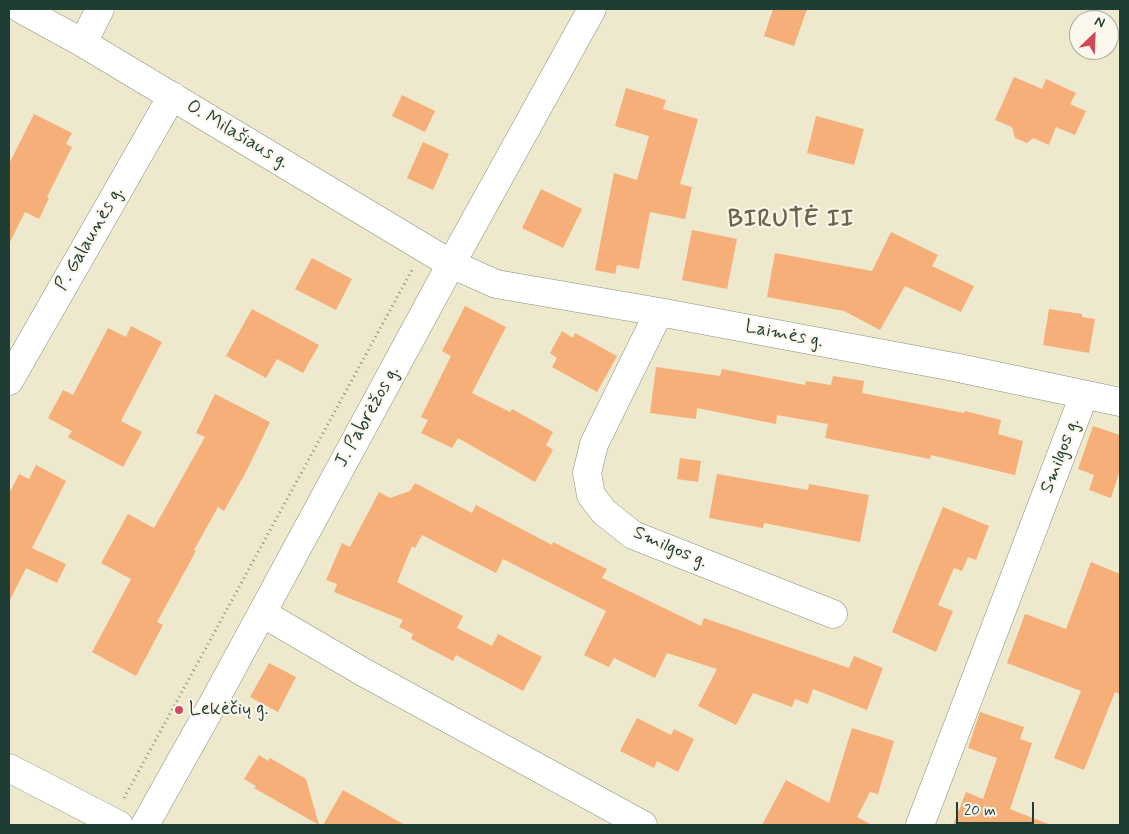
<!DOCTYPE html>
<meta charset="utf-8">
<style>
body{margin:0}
#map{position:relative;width:1129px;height:834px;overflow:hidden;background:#eee8cc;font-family:Mynerve,sans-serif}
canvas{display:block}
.frame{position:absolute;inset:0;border:10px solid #1f3d34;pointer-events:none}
.north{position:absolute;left:1069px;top:10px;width:50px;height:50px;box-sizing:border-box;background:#fbf7ec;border:1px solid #a3ada2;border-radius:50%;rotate:24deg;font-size:14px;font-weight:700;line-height:20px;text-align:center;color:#1f3d34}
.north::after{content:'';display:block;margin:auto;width:18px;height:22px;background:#d1495b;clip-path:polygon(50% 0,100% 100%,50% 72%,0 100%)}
.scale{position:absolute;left:956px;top:802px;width:78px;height:22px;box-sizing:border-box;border:2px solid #1f3d34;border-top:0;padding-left:6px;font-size:15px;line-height:18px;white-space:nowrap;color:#1f3d34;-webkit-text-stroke:4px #fbf7ec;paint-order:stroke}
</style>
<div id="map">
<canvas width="1129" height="834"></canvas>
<div class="frame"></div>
<div class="north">N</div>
<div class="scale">20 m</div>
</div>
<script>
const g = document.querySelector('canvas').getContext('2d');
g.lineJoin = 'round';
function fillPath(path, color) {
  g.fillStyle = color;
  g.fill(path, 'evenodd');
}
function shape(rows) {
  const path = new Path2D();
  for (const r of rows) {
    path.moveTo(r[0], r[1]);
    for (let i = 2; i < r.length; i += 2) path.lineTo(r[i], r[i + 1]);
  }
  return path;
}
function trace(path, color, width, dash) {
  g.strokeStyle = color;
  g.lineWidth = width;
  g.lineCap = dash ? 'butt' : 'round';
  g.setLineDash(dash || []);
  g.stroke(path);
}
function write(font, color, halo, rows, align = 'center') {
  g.font = font + ' Mynerve,sans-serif';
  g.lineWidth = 4;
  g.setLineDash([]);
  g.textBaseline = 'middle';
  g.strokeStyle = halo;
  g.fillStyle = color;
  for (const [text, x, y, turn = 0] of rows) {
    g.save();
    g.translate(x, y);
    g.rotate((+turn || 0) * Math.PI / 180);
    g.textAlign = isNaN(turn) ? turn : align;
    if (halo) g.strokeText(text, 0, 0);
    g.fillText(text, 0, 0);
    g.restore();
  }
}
fillPath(shape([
 [773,9,807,9,794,46,764,36],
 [1014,77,1042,89,1046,79,1076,93,1070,104,1086,111,1075,135,1056,127,1049,145,1033,138,1027,143,1015,138,1012,127,995,120],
 [626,88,666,100,663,109,698,119,680,184,692,187,685,219,650,212,639,269,617,265,615,274,595,270,614,173,637,180,649,136,615,126],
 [402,95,435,111,425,132,392,116],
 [34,114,72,133,66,144,72,147,47,197,49,198,39,219,25,212,9,244,9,164],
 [816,116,864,129,854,165,807,153],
 [423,142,449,154,433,190,407,178],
 [541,189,582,209,563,248,522,228],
 [692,230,737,239,727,289,682,280],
 [891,232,938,255,932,266,974,286,961,312,905,286,880,330,844,311,767,297,775,253,872,271],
 [312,258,352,279,336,310,295,289],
 [465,306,506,327,472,393,510,412,512,409,553,432,546,445,553,450,535,482,458,438,452,448,421,433,428,420,421,417,451,356,442,351],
 [252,309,319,345,303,373,277,359,266,378,226,356],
 [1049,309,1082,314,1082,317,1095,319,1089,353,1043,345],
 [131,326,162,342,121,421,142,432,123,467,68,437,72,431,48,418,63,390,73,395,108,328,126,337],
 [562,331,573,338,575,333,617,356,597,392,552,367,557,358,550,353],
 [656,367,720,376,722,369,805,385,806,381,831,385,833,376,864,381,862,393,964,413,965,411,1001,420,998,434,1023,441,1015,475,931,455,930,459,825,438,828,424,777,415,776,424,697,408,696,419,650,413],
 [215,394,270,422,246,472,224,511,218,507,194,550,196,551,157,622,163,625,136,676,92,652,131,579,101,563,128,514,154,528,205,437,196,433],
 [1093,426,1120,435,1120,470,1111,498,1089,490,1094,475,1078,469],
 [680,458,701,461,698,482,677,479],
 [36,465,66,481,32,548,66,564,57,583,26,568,9,602,9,494,19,474,29,479],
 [717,474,808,490,809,484,869,495,860,542,764,523,763,528,709,518],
 [415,483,472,513,476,505,552,545,553,542,607,569,602,578,701,626,704,618,849,668,854,656,883,668,867,710,813,689,808,704,795,699,792,707,753,693,736,725,698,706,717,669,667,653,655,678,614,658,609,667,584,655,606,611,503,559,496,573,422,535,415,548,412,546,397,582,463,616,457,628,492,646,498,634,542,657,523,691,456,655,453,661,411,639,413,634,399,627,403,620,334,592,337,584,326,580,342,543,350,547,379,492,390,498,410,491],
 [943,507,989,526,976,560,968,557,962,571,954,568,938,605,953,611,936,652,892,632],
 [1091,562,1120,574,1120,694,1115,692,1084,770,1054,758,1081,691,1007,663,1025,614,1066,629],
 [269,663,296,677,278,712,250,697],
 [980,712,1024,727,1020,739,1032,743,1010,809,1048,824,1048,825,953,825,966,792,983,799,997,758,968,748],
 [637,718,671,735,674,729,694,739,678,772,657,761,654,768,620,751],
 [852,728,894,741,878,794,870,792,857,817,872,825,762,825,786,780,829,803],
 [259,755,268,761,270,758,306,779,319,825,254,788,256,786,244,779],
 [343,790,405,825,323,825]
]), '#f6af79');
const minor = shape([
 [21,9,83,43,451,264,496,284,659,312,954,367,1120,402],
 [83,43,100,9],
 [659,312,594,444,587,473,591,495,604,512,633,535,833,614],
 [9,381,172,96],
 [262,613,363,672,643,825],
 [9,768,119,825],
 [920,825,1084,395]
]);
const tertiary = shape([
 [145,825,210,709,451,264,592,9]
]);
trace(minor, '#869280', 29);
trace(tertiary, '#869280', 29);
trace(shape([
 [124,798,412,270]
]), '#869280', 3, [1, 4]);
trace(minor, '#fff', 28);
trace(tertiary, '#fff', 28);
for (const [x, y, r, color] of [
 [179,710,5,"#d1495b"]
]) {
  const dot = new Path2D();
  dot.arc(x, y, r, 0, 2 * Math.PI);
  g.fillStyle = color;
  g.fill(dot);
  trace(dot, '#fbf7ec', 2);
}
write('19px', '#1f3d34', '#fbf7ec', [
 ["O. Milašiaus g.",237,135,31],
 ["P. Galaunės g.",90,239,-60],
 ["Laimės g.",784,335,11],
 ["J. Pabrėžos g.",368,417,-61],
 ["Smilgos g.",1061,456,-69],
 ["Smilgos g.",670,548,23]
]);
write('19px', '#1f3d34', '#fbf7ec', [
 ["Lekėčių g.",189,710]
], 'left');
g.letterSpacing = '1px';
write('bold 24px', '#6a654c', '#fbf7ec', [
 ["BIRUTĖ II",791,221]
]);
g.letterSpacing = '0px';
</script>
